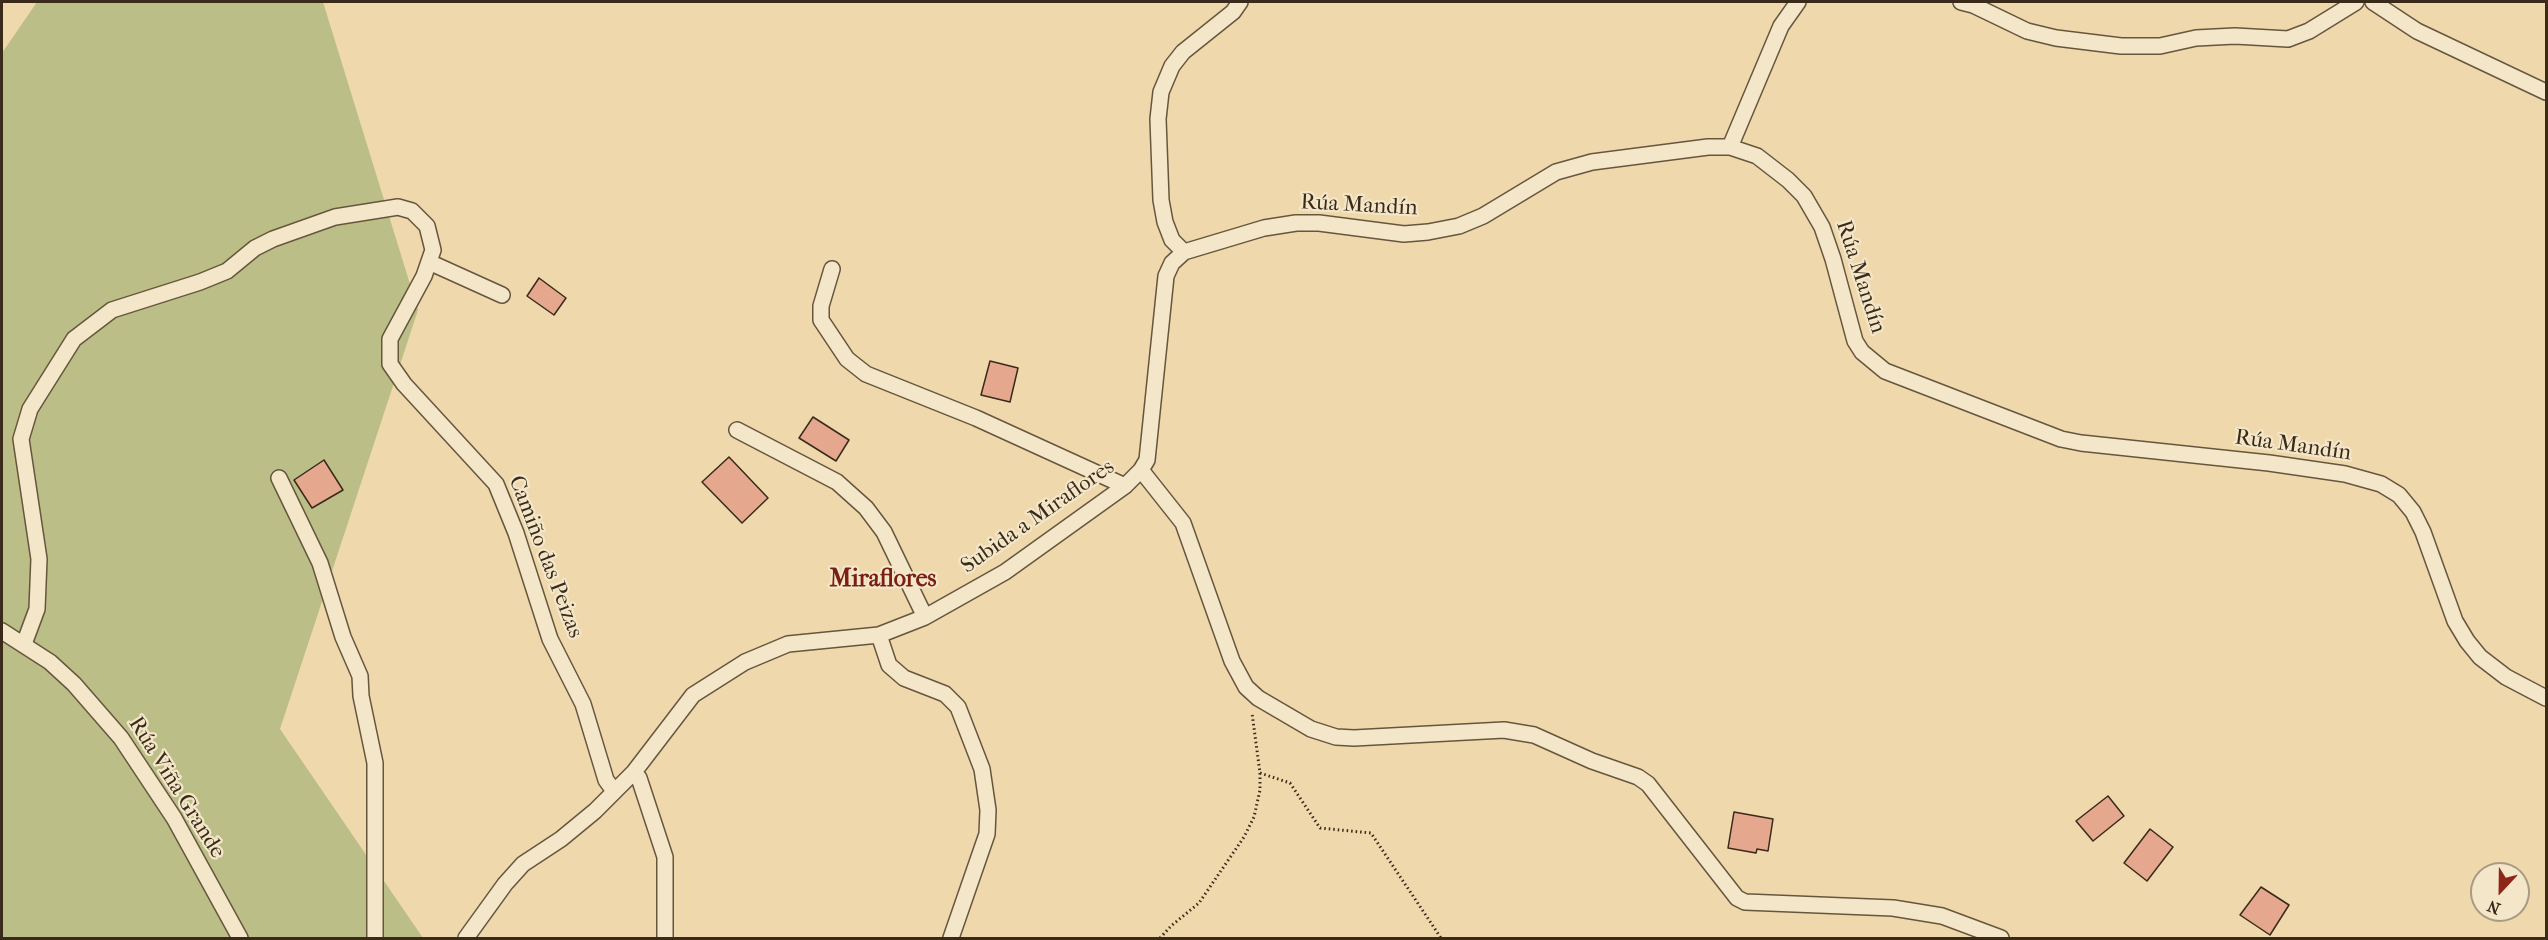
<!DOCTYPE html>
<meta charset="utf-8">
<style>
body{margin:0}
#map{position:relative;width:2548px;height:940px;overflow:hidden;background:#eed8ac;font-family:"IM FELL French Canon",serif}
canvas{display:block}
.frame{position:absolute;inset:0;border:3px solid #392a1a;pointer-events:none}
.north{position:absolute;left:2470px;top:862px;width:60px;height:60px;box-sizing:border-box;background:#f4e6c9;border:2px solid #a99b83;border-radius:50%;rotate:202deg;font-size:16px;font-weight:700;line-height:24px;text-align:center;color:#392a1a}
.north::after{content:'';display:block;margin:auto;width:21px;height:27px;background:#8f2418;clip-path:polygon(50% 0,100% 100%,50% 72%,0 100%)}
</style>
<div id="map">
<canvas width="2548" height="940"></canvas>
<div class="frame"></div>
<div class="north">N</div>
</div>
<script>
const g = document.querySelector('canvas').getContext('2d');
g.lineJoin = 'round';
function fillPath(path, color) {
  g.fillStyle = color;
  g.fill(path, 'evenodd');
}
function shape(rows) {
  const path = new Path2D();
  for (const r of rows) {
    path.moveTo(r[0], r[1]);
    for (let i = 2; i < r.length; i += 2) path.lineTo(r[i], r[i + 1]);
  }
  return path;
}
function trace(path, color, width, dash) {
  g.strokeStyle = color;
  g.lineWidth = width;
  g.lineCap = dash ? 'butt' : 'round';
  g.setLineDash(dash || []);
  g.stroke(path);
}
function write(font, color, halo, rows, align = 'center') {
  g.font = font + ' "IM FELL French Canon",serif';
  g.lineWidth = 4.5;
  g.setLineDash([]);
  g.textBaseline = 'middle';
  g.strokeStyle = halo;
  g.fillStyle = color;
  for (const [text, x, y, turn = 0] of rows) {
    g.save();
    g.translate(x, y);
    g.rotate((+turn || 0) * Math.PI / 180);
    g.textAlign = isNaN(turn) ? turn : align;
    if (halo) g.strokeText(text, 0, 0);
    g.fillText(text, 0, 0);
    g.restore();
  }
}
fillPath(shape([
 [37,2,323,2,418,310,280,729,423,938,2,938,2,53]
]), '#bcbe87');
const building = shape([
 [539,278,566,298,554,315,527,296,539,278],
 [990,361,1018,368,1010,402,981,395,990,361],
 [813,417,849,440,836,461,799,438,813,417],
 [729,457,768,498,742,523,702,482,729,457],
 [324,460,343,490,312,508,294,480,324,460],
 [2108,796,2124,816,2093,841,2076,821,2108,796],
 [1734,812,1773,819,1768,851,1757,849,1756,853,1728,848,1734,812],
 [2150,829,2173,847,2147,881,2124,863,2150,829],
 [2261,887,2289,905,2270,935,2240,915,2261,887]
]);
fillPath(building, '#e5a88f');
trace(building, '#392a1a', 1.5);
const minor = shape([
 [1961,2,1973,5,2027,31,2056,38,2121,46,2160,46,2196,38,2235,36,2288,39,2309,31,2356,2],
 [2373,2,2417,31,2546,92],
 [1730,147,1781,26,1798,2],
 [1184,252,1172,240,1165,222,1161,200,1158,119,1161,92,1172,66,1183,52,1233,12,1240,2],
 [429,262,502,295],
 [832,269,821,306,821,320,847,359,866,374,976,418,1125,486],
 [737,430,837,482,866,508,884,532,925,617],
 [1141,470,1183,523,1232,661,1246,687,1258,698,1311,729,1336,737,1354,738,1504,730,1534,735,1592,761,1638,777,1648,784,1737,898,1745,902,1893,908,1942,916,2001,938],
 [279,478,320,563,343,637,360,676,361,696,375,763,375,938],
 [2,631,50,662,74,684,121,738,174,818,240,938],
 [879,635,889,665,904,678,945,694,958,707,982,769,988,810,987,834,951,938],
 [24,644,37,609,39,559,21,439,30,409,74,339,112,310,200,282,227,271,255,248,273,239,335,217,398,207,412,211,427,226,433,250,424,276,390,339,390,364,404,384,496,484,516,533,550,639,583,704,606,780,614,791],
 [634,772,639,778,665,857,665,938],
 [466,938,505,884,523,864,561,839,595,811,634,772,693,695,745,662,788,644,879,635,925,617,1005,572,1125,486,1141,470,1147,460,1166,276,1172,263,1184,252,1264,228,1296,223,1319,223,1404,234,1428,232,1459,226,1483,216,1556,172,1592,162,1708,147,1730,147,1757,156,1788,180,1804,196,1822,227,1833,259,1855,341,1862,352,1885,371,2061,439,2081,443,2269,463,2345,474,2381,484,2399,495,2413,512,2423,532,2455,621,2467,641,2480,657,2506,677,2546,698]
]);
trace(minor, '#66563e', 18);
trace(shape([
 [1260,773,1290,783,1320,828,1371,833,1441,938],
 [1160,938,1171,926,1199,903,1244,837,1254,817,1260,790,1260,773,1252,713]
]), '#392a1a', 3, [1.5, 3]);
trace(minor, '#f4e6c9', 15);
write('22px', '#392a1a', '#f4e6c9', [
 ["Rúa Mandín",1359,206,3],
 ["Rúa Mandín",1860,277,72],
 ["Rúa Mandín",2293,446,8],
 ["Subida a Miraflores",1038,517,-35],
 ["Camiño das Peizas",545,557,69],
 ["Rúa Viña Grande",176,788,58]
]);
write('bold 24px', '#7a1f14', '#f4e6c9', [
 ["Miraflores",883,580]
]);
</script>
